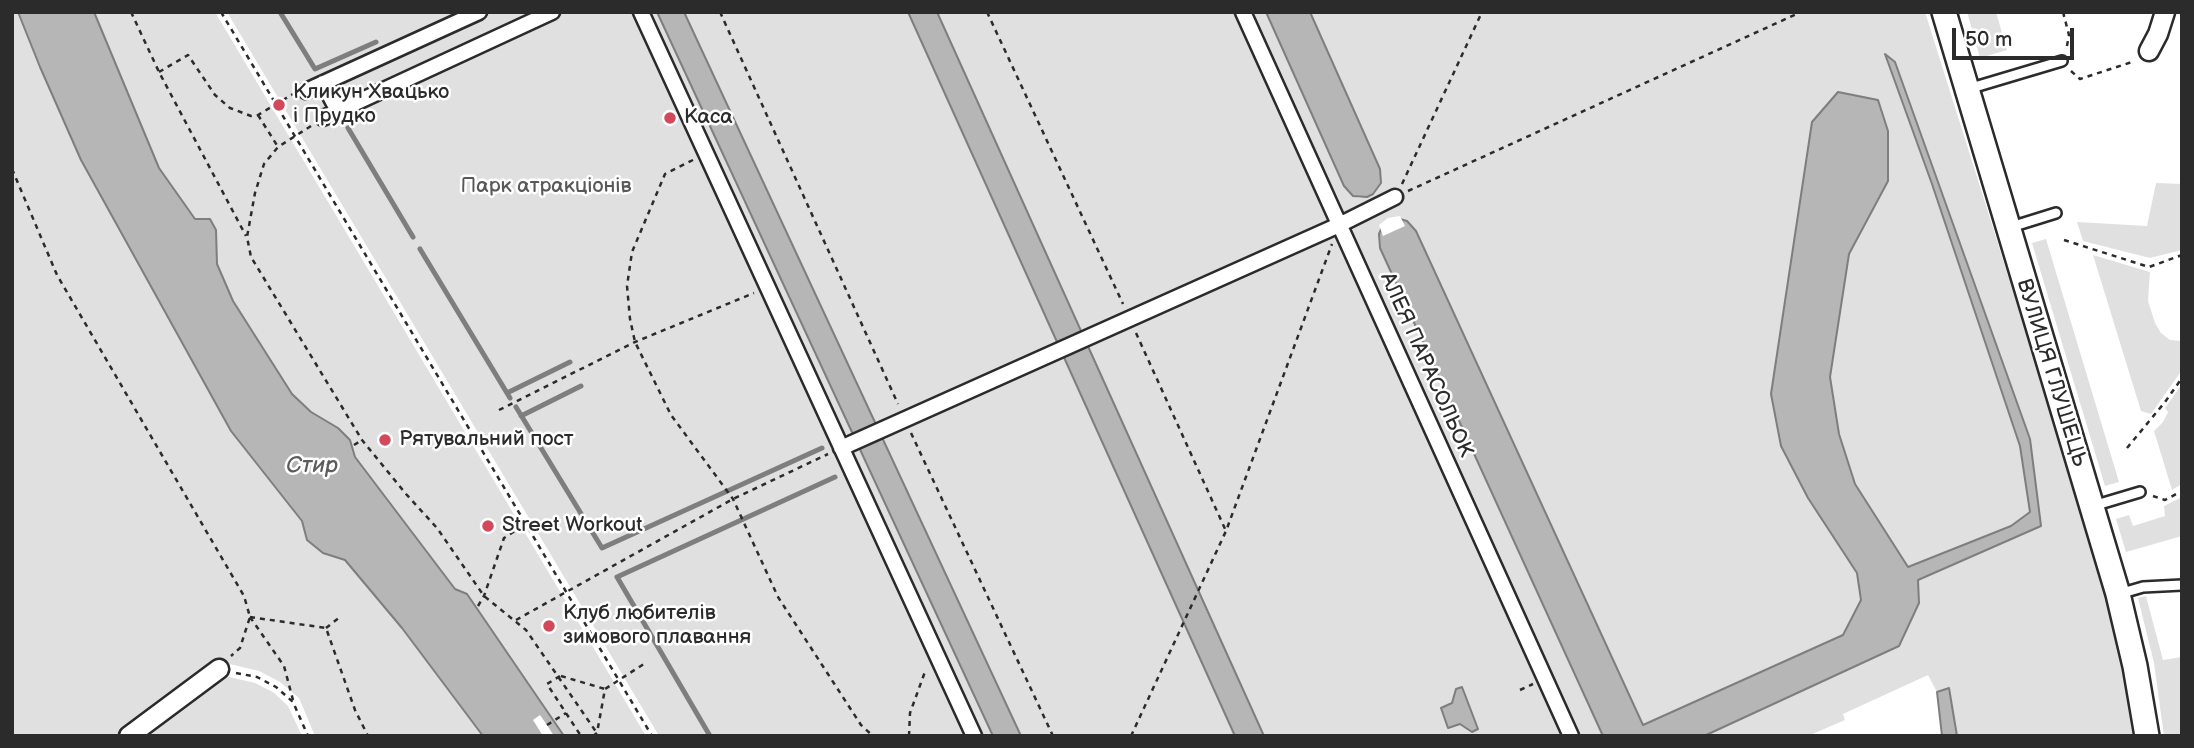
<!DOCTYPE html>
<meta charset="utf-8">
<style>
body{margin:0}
#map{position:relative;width:2194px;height:748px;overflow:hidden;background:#fff;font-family:"Balsamiq Sans",sans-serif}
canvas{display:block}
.frame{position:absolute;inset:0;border:14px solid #2b2b2b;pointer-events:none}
.scale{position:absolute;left:1952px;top:28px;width:122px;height:32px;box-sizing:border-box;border:4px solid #2b2b2b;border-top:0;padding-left:9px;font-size:21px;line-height:24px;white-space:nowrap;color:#2b2b2b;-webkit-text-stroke:5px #fff;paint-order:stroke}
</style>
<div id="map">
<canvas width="2194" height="748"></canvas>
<div class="frame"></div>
<div class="scale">50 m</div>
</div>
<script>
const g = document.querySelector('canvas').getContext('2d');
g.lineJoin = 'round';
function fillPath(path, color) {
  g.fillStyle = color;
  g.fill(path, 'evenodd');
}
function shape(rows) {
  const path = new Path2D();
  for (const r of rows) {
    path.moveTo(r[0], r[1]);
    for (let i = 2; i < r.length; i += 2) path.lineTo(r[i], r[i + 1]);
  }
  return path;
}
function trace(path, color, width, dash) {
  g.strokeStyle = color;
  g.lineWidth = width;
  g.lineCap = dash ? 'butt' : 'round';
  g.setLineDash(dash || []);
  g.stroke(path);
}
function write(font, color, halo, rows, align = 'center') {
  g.font = font + ' "Balsamiq Sans",sans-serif';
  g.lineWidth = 5;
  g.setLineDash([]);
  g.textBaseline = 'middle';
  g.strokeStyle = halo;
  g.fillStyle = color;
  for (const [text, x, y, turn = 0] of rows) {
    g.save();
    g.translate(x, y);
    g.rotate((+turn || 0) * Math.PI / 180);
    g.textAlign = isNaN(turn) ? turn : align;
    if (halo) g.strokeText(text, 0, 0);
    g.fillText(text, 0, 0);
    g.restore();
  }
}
fillPath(shape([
 [12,12,18,12,40,67,231,431,302,522,307,540,323,553,345,560,402,628,483,736,315,736,299,698,280,682,259,671,221,662,212,665,115,736,12,736],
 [94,12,215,12,646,736,564,736,467,594,455,589,355,457,350,439,338,428,311,412,292,394,233,301,217,264,216,230,196,219,159,168],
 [227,12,657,12,993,736,659,736],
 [684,12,908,12,1235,736,1021,736],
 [937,12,1266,12,1344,186,1353,196,1360,198,1373,194,1381,183,1380,169,1310,12,1925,12,2108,593,2139,736,1957,736,1949,688,1937,692,1928,675,1843,714,1845,720,1808,736,1704,736,1899,646,1919,603,1917,580,2041,526,2030,439,1895,62,1885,55,1932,184,2020,446,2030,512,2011,526,1908,567,1855,484,1839,434,1830,377,1849,254,1888,181,1888,131,1878,100,1838,92,1808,498,1857,573,1861,600,1843,635,1643,725,1416,231,1380,248,1603,736,1264,736],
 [1967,12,1996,12,2007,50,1980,58],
 [2156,183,2182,184,2182,250,2150,258,2083,241,2077,222,2147,226],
 [2046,239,2119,482,2105,486,2032,243],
 [2093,255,2150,272,2148,301,2155,323,2161,333,2170,340,2182,341,2182,370,2151,414,2141,411],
 [2182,384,2182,484,2172,490,2154,431,2163,422,2168,412,2165,408],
 [2182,497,2182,536,2126,552,2116,519,2129,515,2133,526,2165,516,2164,506],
 [2146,596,2163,660,2182,657,2182,736,2164,736,2154,663,2138,598],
 [221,675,255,683,273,692,288,706,302,736,139,736]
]), '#e0e0e0');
const water = shape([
 [18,12,94,12,159,168,195,219,210,219,216,230,217,264,233,301,292,394,311,412,338,428,350,440,355,457,455,589,467,594,564,736,483,736,402,628,345,560,323,553,307,540,302,521,231,431,81,160,40,67,18,12],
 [657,12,684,12,1021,736,993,736,657,12],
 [908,12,937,12,1264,736,1235,736,908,12],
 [1266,12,1310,12,1380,169,1381,183,1373,194,1367,197,1353,196,1344,186,1266,12],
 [1885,54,1895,62,2030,439,2041,526,1918,580,1919,603,1899,646,1704,736,1603,736,1380,248,1379,234,1382,227,1400,219,1407,221,1416,231,1643,725,1843,635,1861,600,1857,573,1808,498,1781,446,1771,394,1812,122,1838,92,1878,100,1888,131,1888,181,1849,254,1830,377,1839,434,1855,484,1908,567,2011,526,2030,512,2020,446,1932,184,1885,54],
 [1462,687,1478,729,1472,732,1460,724,1448,728,1441,708,1452,703,1456,689,1462,687],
 [1949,688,1957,736,1942,736,1937,692,1949,688]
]);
fillPath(water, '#b6b6b6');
trace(water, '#7e7e7e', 2);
fillPath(shape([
 [1400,216,1405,226,1383,236,1379,225,1388,218],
 [540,715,547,725,554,736,543,736,533,720]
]), '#fff');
trace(shape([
 [280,12,315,69,376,42],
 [348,128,413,237],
 [420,249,510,398],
 [507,393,570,362],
 [516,407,602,548,822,448],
 [521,416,581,386],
 [710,736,617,577,835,477]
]), '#7e7e7e', 5);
const service = shape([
 [1968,89,2062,61],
 [2011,227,2056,213],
 [2093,506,2140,492],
 [2119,594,2143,587,2182,585]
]);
const pedestrian = shape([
 [641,12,974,736],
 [1243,12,1571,736],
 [323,83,338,111],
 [306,91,479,12],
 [323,118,552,12],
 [841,448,1339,225,1395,197]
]);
const minor = shape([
 [2149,51,2158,34,2165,12],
 [129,736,219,669]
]);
const tertiary = shape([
 [1944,12,2118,594,2135,666,2147,736]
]);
trace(service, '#2b2b2b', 14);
trace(pedestrian, '#2b2b2b', 19);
trace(minor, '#2b2b2b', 23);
trace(tertiary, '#2b2b2b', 28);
trace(shape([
 [131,12,159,72,246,236],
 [221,12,652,736],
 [720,12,898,404],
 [987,12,1123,304],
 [2063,12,2069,35,2066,51],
 [2071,71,2080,79,2135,61],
 [159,72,188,55,215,95,230,108,251,116,258,115,293,94],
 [258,115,278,147],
 [311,126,278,147,264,164,255,193,247,237,251,257,362,440,406,494,437,528,484,596,526,630,599,736],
 [693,160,665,174,632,252,627,286,630,319,635,342,671,415,733,499,778,597,861,725,873,736],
 [12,169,57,275,244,596,250,617,240,648,231,656],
 [1402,184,1482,12],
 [1408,191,1801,12],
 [2064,240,2149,267,2182,255],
 [1136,333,1226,531],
 [499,410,635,342,754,293],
 [911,433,1053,736],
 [354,445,362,440],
 [2127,448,2165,402,2182,378],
 [2153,496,2165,500,2182,491],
 [478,606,484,596,504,538,526,524],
 [250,617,326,628,355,710,368,736],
 [250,617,284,666,293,700],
 [516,620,733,499,828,454],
 [326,628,340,617],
 [236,673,257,677,276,687,293,702,308,736],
 [560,676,547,684,581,736],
 [561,676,605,689],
 [1520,690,1533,684],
 [547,725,566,713],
 [593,736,597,733,605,689,647,662],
 [909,736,910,713,926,669],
 [1131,736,1226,531,1332,244]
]), '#2b2b2b', 2.5, [5, 5]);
trace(service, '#fff', 9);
trace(pedestrian, '#fff', 14);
trace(minor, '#fff', 18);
trace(tertiary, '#fff', 23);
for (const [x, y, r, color] of [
 [279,105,7,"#d1495b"],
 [670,118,7,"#d1495b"],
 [385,440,7,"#d1495b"],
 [488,526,7,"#d1495b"],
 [549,626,7,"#d1495b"]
]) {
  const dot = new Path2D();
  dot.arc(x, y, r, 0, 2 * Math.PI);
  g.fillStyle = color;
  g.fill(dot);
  trace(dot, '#fff', 2.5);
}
write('21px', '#2b2b2b', '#fff', [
 ["Кликун Хвацько",293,93],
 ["і Прудко",293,117],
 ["Каса",684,118],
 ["Рятувальний пост",399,440],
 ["Street Workout",502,526],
 ["Клуб любителів",563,614],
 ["зимового плавання",563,638]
], 'left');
write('21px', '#585858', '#fff', [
 ["Парк атракціонів",546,187]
]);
write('21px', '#2b2b2b', '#fff', [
 ["АЛЕЯ ПАРАСОЛЬОК",1426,365,66],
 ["ВУЛИЦЯ ГЛУШЕЦЬ",2051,373,73]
]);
write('italic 23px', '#5c5c5c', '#fff', [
 ["Стир",312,466]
]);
</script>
